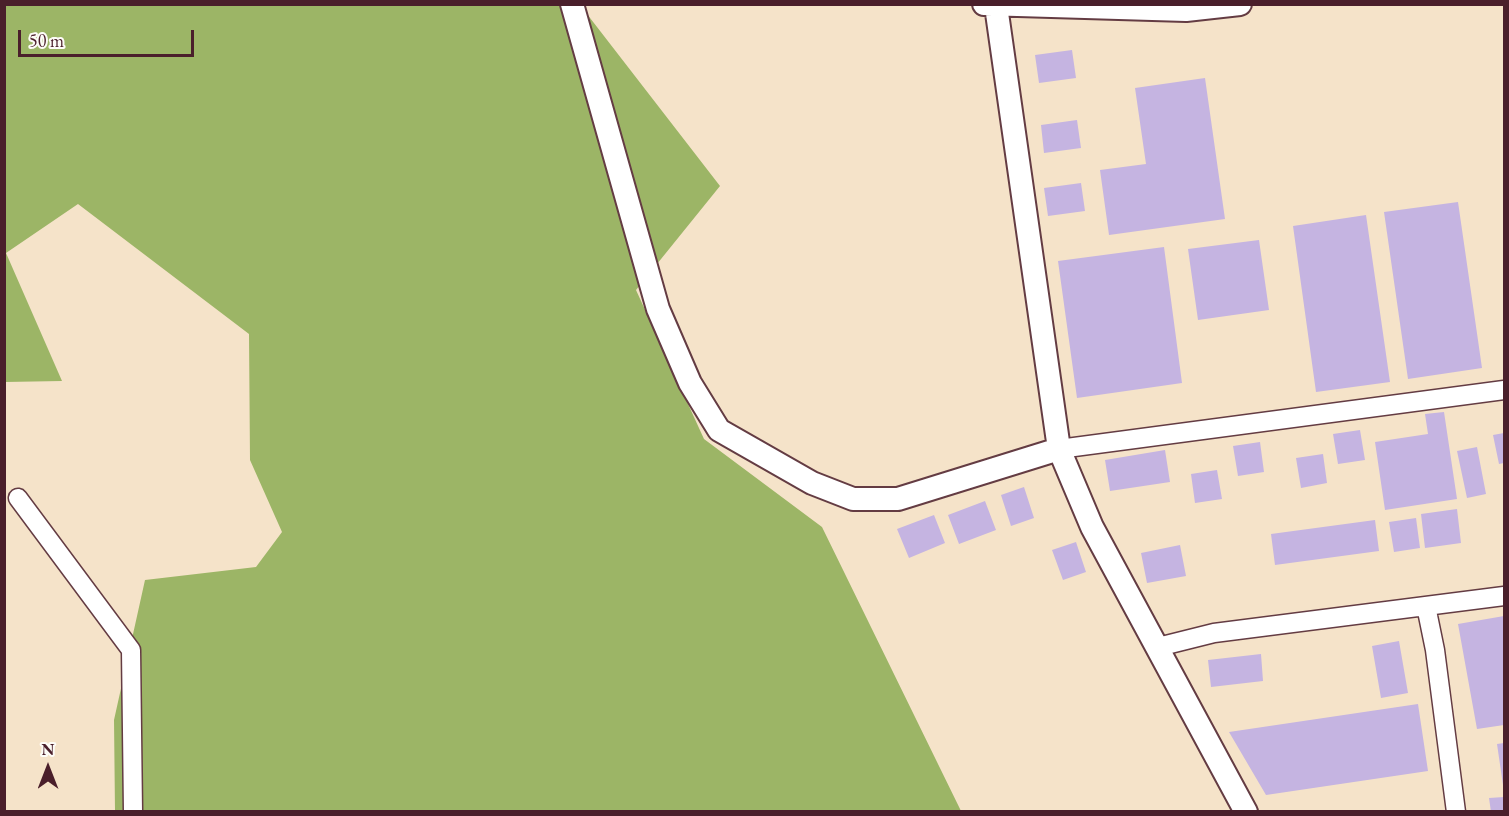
<!DOCTYPE html>
<style>
body{margin:0}
#map{position:relative;width:1509px;height:816px;overflow:hidden;background:#f5e3c9;font-family:"EB Garamond",serif}
canvas{display:block}
.frame{position:absolute;inset:0;border:6px solid #4a1f2b;pointer-events:none}
.north{position:absolute;left:18px;top:738px;width:60px;height:60px;-webkit-text-stroke:4px #fdfcf7;paint-order:stroke;rotate:0deg;font-size:16px;font-weight:700;line-height:24px;text-align:center;color:#4a1f2b}
.north::after{content:'';display:block;margin:auto;width:21px;height:27px;background:#4a1f2b;clip-path:polygon(50% 0,100% 100%,50% 72%,0 100%)}
.scale{position:absolute;left:18px;top:30px;width:176px;height:27px;box-sizing:border-box;border:3px solid #4a1f2b;border-top:0;padding-left:8px;font-size:18px;line-height:21px;white-space:nowrap;color:#4a1f2b;-webkit-text-stroke:4px #fdfcf7;paint-order:stroke}
</style>
<div id="map">
<canvas width="1509" height="816"></canvas>
<div class="frame"></div>
<div class="north">N</div>
<div class="scale">50 m</div>
</div>
<script>
const g = document.querySelector('canvas').getContext('2d');
g.lineJoin = 'round';
function fillPath(path, color) {
  g.fillStyle = color;
  g.fill(path, 'evenodd');
}
function shape(rows) {
  const path = new Path2D();
  for (const r of rows) {
    path.moveTo(r[0], r[1]);
    for (let i = 2; i < r.length; i += 2) path.lineTo(r[i], r[i + 1]);
  }
  return path;
}
function trace(path, color, width, dash) {
  g.strokeStyle = color;
  g.lineWidth = width;
  g.lineCap = dash ? 'butt' : 'round';
  g.setLineDash(dash || []);
  g.stroke(path);
}
fillPath(shape([
 [5,5,580,5,720,186,636,290,704,439,822,527,961,811,115,811,114,720,145,580,256,567,282,532,250,460,249,334,78,204,6,253,62,381,5,382]
]), '#9cb566');
fillPath(shape([
 [1072,50,1076,78,1039,83,1035,55],
 [1205,78,1225,219,1109,235,1100,170,1146,164,1135,88],
 [1077,120,1081,148,1044,153,1041,125],
 [1081,183,1085,211,1048,216,1044,188],
 [1458,202,1482,368,1408,379,1384,212],
 [1366,215,1390,382,1316,392,1293,226],
 [1259,240,1269,310,1198,320,1188,249],
 [1164,247,1182,383,1077,398,1058,261],
 [1444,412,1457,499,1385,510,1375,442,1428,434,1425,414],
 [1360,430,1365,460,1338,464,1333,434],
 [1504,433,1504,463,1499,464,1493,435],
 [1260,442,1264,472,1238,476,1233,446],
 [1477,447,1486,494,1467,498,1457,451],
 [1165,450,1170,482,1110,491,1105,460],
 [1323,454,1327,483,1301,488,1296,458],
 [1217,470,1222,499,1195,503,1191,474],
 [1024,487,1034,518,1011,526,1001,495],
 [985,501,996,530,959,544,948,515],
 [1457,509,1461,543,1425,548,1421,514],
 [934,515,945,543,909,558,897,529],
 [1416,518,1420,548,1394,552,1389,522],
 [1375,520,1379,551,1275,565,1271,534],
 [1076,542,1086,572,1063,580,1052,550],
 [1180,545,1186,576,1147,583,1141,553],
 [1504,616,1504,725,1477,729,1458,624],
 [1399,641,1408,693,1381,698,1372,646],
 [1261,654,1263,681,1211,687,1208,660],
 [1418,704,1428,771,1266,795,1229,732],
 [1504,743,1504,785,1503,785,1497,744],
 [1504,797,1504,812,1491,812,1489,798]
]), '#c5b4e1');
const minor = shape([
 [1059,449,1504,390],
 [18,498,131,650,133,812],
 [1426,606,1435,650,1456,812],
 [1158,647,1214,633,1504,596]
]);
const tertiary = shape([
 [572,4,658,309,690,383,719,430,812,483,853,499,898,499,1059,449],
 [984,4,1186,10,1240,4],
 [996,6,1059,449,1092,527,1246,812]
]);
trace(minor, '#643c43', 21);
trace(tertiary, '#643c43', 26);
trace(minor, '#fff', 18);
trace(tertiary, '#fff', 22);
</script>
